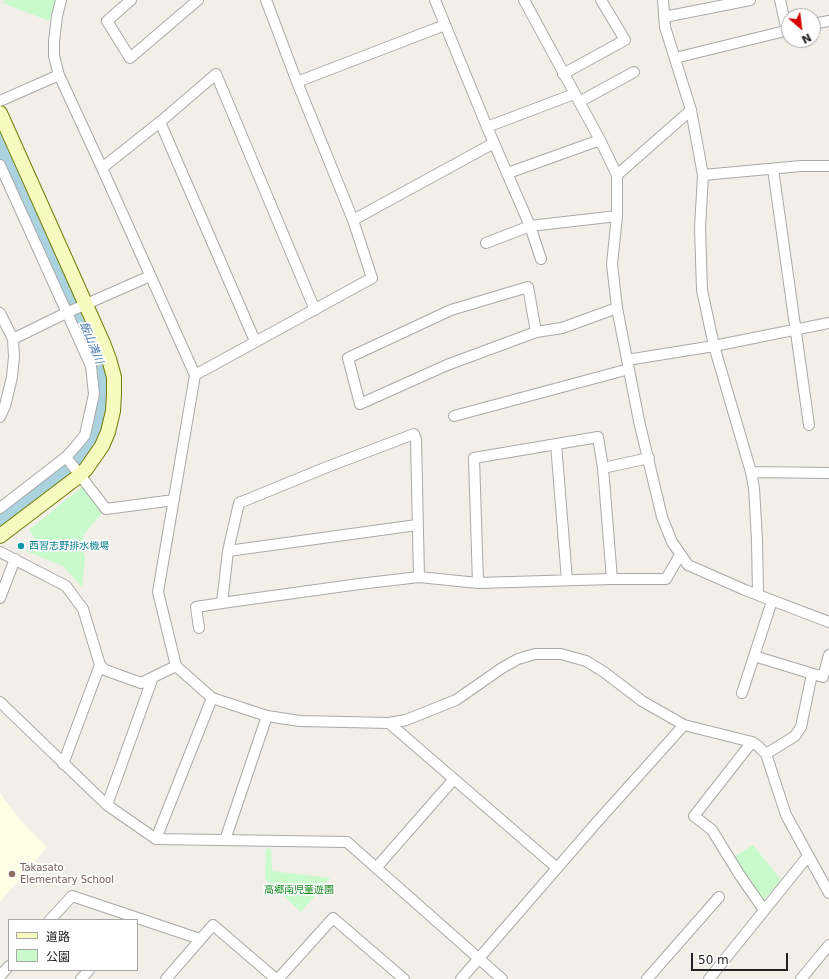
<!DOCTYPE html>
<meta charset="utf-8">
<style>
body{margin:0}
#map{position:relative;width:829px;height:979px;overflow:hidden;background:#f2efe9;font-family:"DejaVu Sans","Noto Sans JP",sans-serif}
canvas{display:block}
.legend{position:absolute;left:8px;top:919px;width:130px;height:52px;box-sizing:border-box;background:#fff;border:1px solid #a7a7a7;margin:0;padding:5px 7px;list-style:none;font-size:12px;color:#222}
.legend li{display:flex;align-items:center;gap:8px;height:20px}
.legend b{width:20px;border:1px solid #a7a7a7}
.north{position:absolute;left:781px;top:8px;width:40px;height:40px;box-sizing:border-box;background:#fff;border:1px solid #a7a7a7;border-radius:50%;rotate:152deg;font-size:11px;font-weight:700;line-height:16px;text-align:center;color:#222}
.north::after{content:'';display:block;margin:auto;width:14px;height:18px;background:#d40000;clip-path:polygon(50% 0,100% 100%,50% 72%,0 100%)}
.scale{position:absolute;left:691px;top:953px;width:97px;height:18px;box-sizing:border-box;border:2px solid #222;border-top:0;padding-left:5px;font-size:12px;line-height:14px;white-space:nowrap;color:#222;-webkit-text-stroke:3px #fff;paint-order:stroke}
</style>
<div id="map">
<canvas width="829" height="979"></canvas>
<ul class="legend">
<li><b style="height:5px;background:#f7fabf"></b>道路</li>
<li><b style="height:11px;background:#c8facc"></b>公園</li>
</ul>
<div class="north">N</div>
<div class="scale">50 m</div>
</div>
<script>
const g = document.querySelector('canvas').getContext('2d');
g.lineJoin = 'round';
function fillPath(path, color) {
  g.fillStyle = color;
  g.fill(path, 'evenodd');
}
function shape(rows) {
  const path = new Path2D();
  for (const r of rows) {
    path.moveTo(r[0], r[1]);
    for (let i = 2; i < r.length; i += 2) path.lineTo(r[i], r[i + 1]);
  }
  return path;
}
function trace(path, color, width, dash) {
  g.strokeStyle = color;
  g.lineWidth = width;
  g.lineCap = dash ? 'butt' : 'round';
  g.setLineDash(dash || []);
  g.stroke(path);
}
function write(font, color, halo, rows, align = 'center') {
  g.font = font + ' "DejaVu Sans","Noto Sans JP",sans-serif';
  g.lineWidth = 3.5;
  g.setLineDash([]);
  g.textBaseline = 'middle';
  g.strokeStyle = halo;
  g.fillStyle = color;
  for (const [text, x, y, turn = 0] of rows) {
    g.save();
    g.translate(x, y);
    g.rotate((+turn || 0) * Math.PI / 180);
    g.textAlign = isNaN(turn) ? turn : align;
    if (halo) g.strokeText(text, 0, 0);
    g.fillText(text, 0, 0);
    g.restore();
  }
}
fillPath(shape([
 [0,793,20,820,47,847,0,902]
]), '#ffffe5');
fillPath(shape([
 [5,0,55,0,49,21,3,3],
 [83,486,103,512,84,534,82,546,85,558,82,587,63,566,26,551,35,538,29,530],
 [753,845,781,880,763,901,732,858],
 [271,848,272,871,330,878,301,912,265,879,266,849]
]), '#c8facc');
trace(shape([
 [0,138,94,346,104,378,102,411,92,440,84,455,59,476,0,521]
]), '#aad3df', 23);
const street = shape([
 [61,0,57,16,54,41,54,56,59,75,102,168,195,375,158,592,176,666,212,698,267,716,300,721,389,723,406,720,456,700,502,668,518,659,535,654,561,654,586,661,604,672,642,701,684,725,752,742,758,746,766,754,786,815,829,893],
 [131,0,107,21,130,58,198,0],
 [435,0,487,127,530,226,541,259],
 [524,0,600,140,617,175,617,216,612,264,617,308,639,421,662,517,672,542,688,565,745,590,829,622],
 [663,0,665,27,691,110,703,175,700,228,702,290,714,346,751,472,754,488,757,540,758,595],
 [780,0,787,31],
 [664,17,750,0],
 [813,24,829,21],
 [675,58,789,30],
 [563,74,625,40,601,0],
 [297,82,445,25],
 [0,101,59,75],
 [579,102,634,72],
 [160,122,255,341],
 [487,127,574,94],
 [0,165,91,366,94,394,85,435,76,446,66,457,0,508],
 [102,168,160,122,216,74,315,310],
 [773,169,809,425],
 [508,173,600,140],
 [617,175,691,110],
 [703,175,801,166,829,166],
 [353,220,494,143],
 [486,243,530,226,617,216],
 [0,313,13,339,14,357,12,377,5,406,0,417],
 [536,332,528,287,451,310,348,358,360,404,447,365,536,332,562,328,617,308],
 [13,339,66,313,150,276],
 [627,360,714,346,829,323],
 [195,375,372,278,353,220,297,82,266,0],
 [454,416,629,369],
 [556,444,567,580],
 [66,457,106,509,174,500],
 [603,468,649,458],
 [751,472,829,473],
 [228,551,417,525],
 [0,552,66,586,83,609,100,665,105,670,141,683,176,666],
 [478,583,474,458,598,437,603,468,612,579],
 [0,598,15,559],
 [222,603,228,551,239,503,327,467,414,434,416,439,419,577],
 [199,628,196,607,222,603,359,584,419,577,478,583,612,579,666,579,680,555],
 [754,656,823,677,829,655],
 [742,693,772,601],
 [0,702,107,805,156,839,347,842,502,979],
 [389,723,557,868],
 [752,742,694,816,712,830,739,874,764,910],
 [766,754,795,736,801,727,812,674],
 [63,764,100,665],
 [107,805,153,677],
 [156,839,212,698],
 [225,840,267,716],
 [376,868,454,779],
 [50,920,72,896,200,939],
 [0,976,9,966],
 [81,979,89,970],
 [166,979,213,925,276,979],
 [278,979,333,918,404,979],
 [461,979,597,822,684,725],
 [647,979,719,897],
 [709,979,808,856],
 [801,979,829,945]
]);
const secondary = shape([
 [0,113,103,343,109,359,114,377,114,394,113,411,108,432,102,446,86,469,75,479,0,536]
]);
trace(street, '#a9a9a9', 12);
trace(secondary, '#707d05', 16);
trace(street, '#fff', 10);
trace(secondary, '#f7fabf', 14);
for (const [x, y, r, color] of [
 [21,546,4,"#0f9aa8"],
 [12,874,4,"#8d6e63"]
]) {
  const dot = new Path2D();
  dot.arc(x, y, r, 0, 2 * Math.PI);
  g.fillStyle = color;
  g.fill(dot);
  trace(dot, '#fff', 1.5);
}
write('10px', '#0d838f', '#fff', [
 ["西習志野排水機場",29,546]
], 'left');
write('10px', '#785e54', '#fff', [
 ["Takasato",20,868],
 ["Elementary School",20,880]
], 'left');
write('10px', '#0c8416', '#fff', [
 ["高郷南児童遊園",299,890]
]);
write('italic 11px', '#4a7aab', '#fff', [
 ["飯山満川",91,343,68]
]);
</script>
